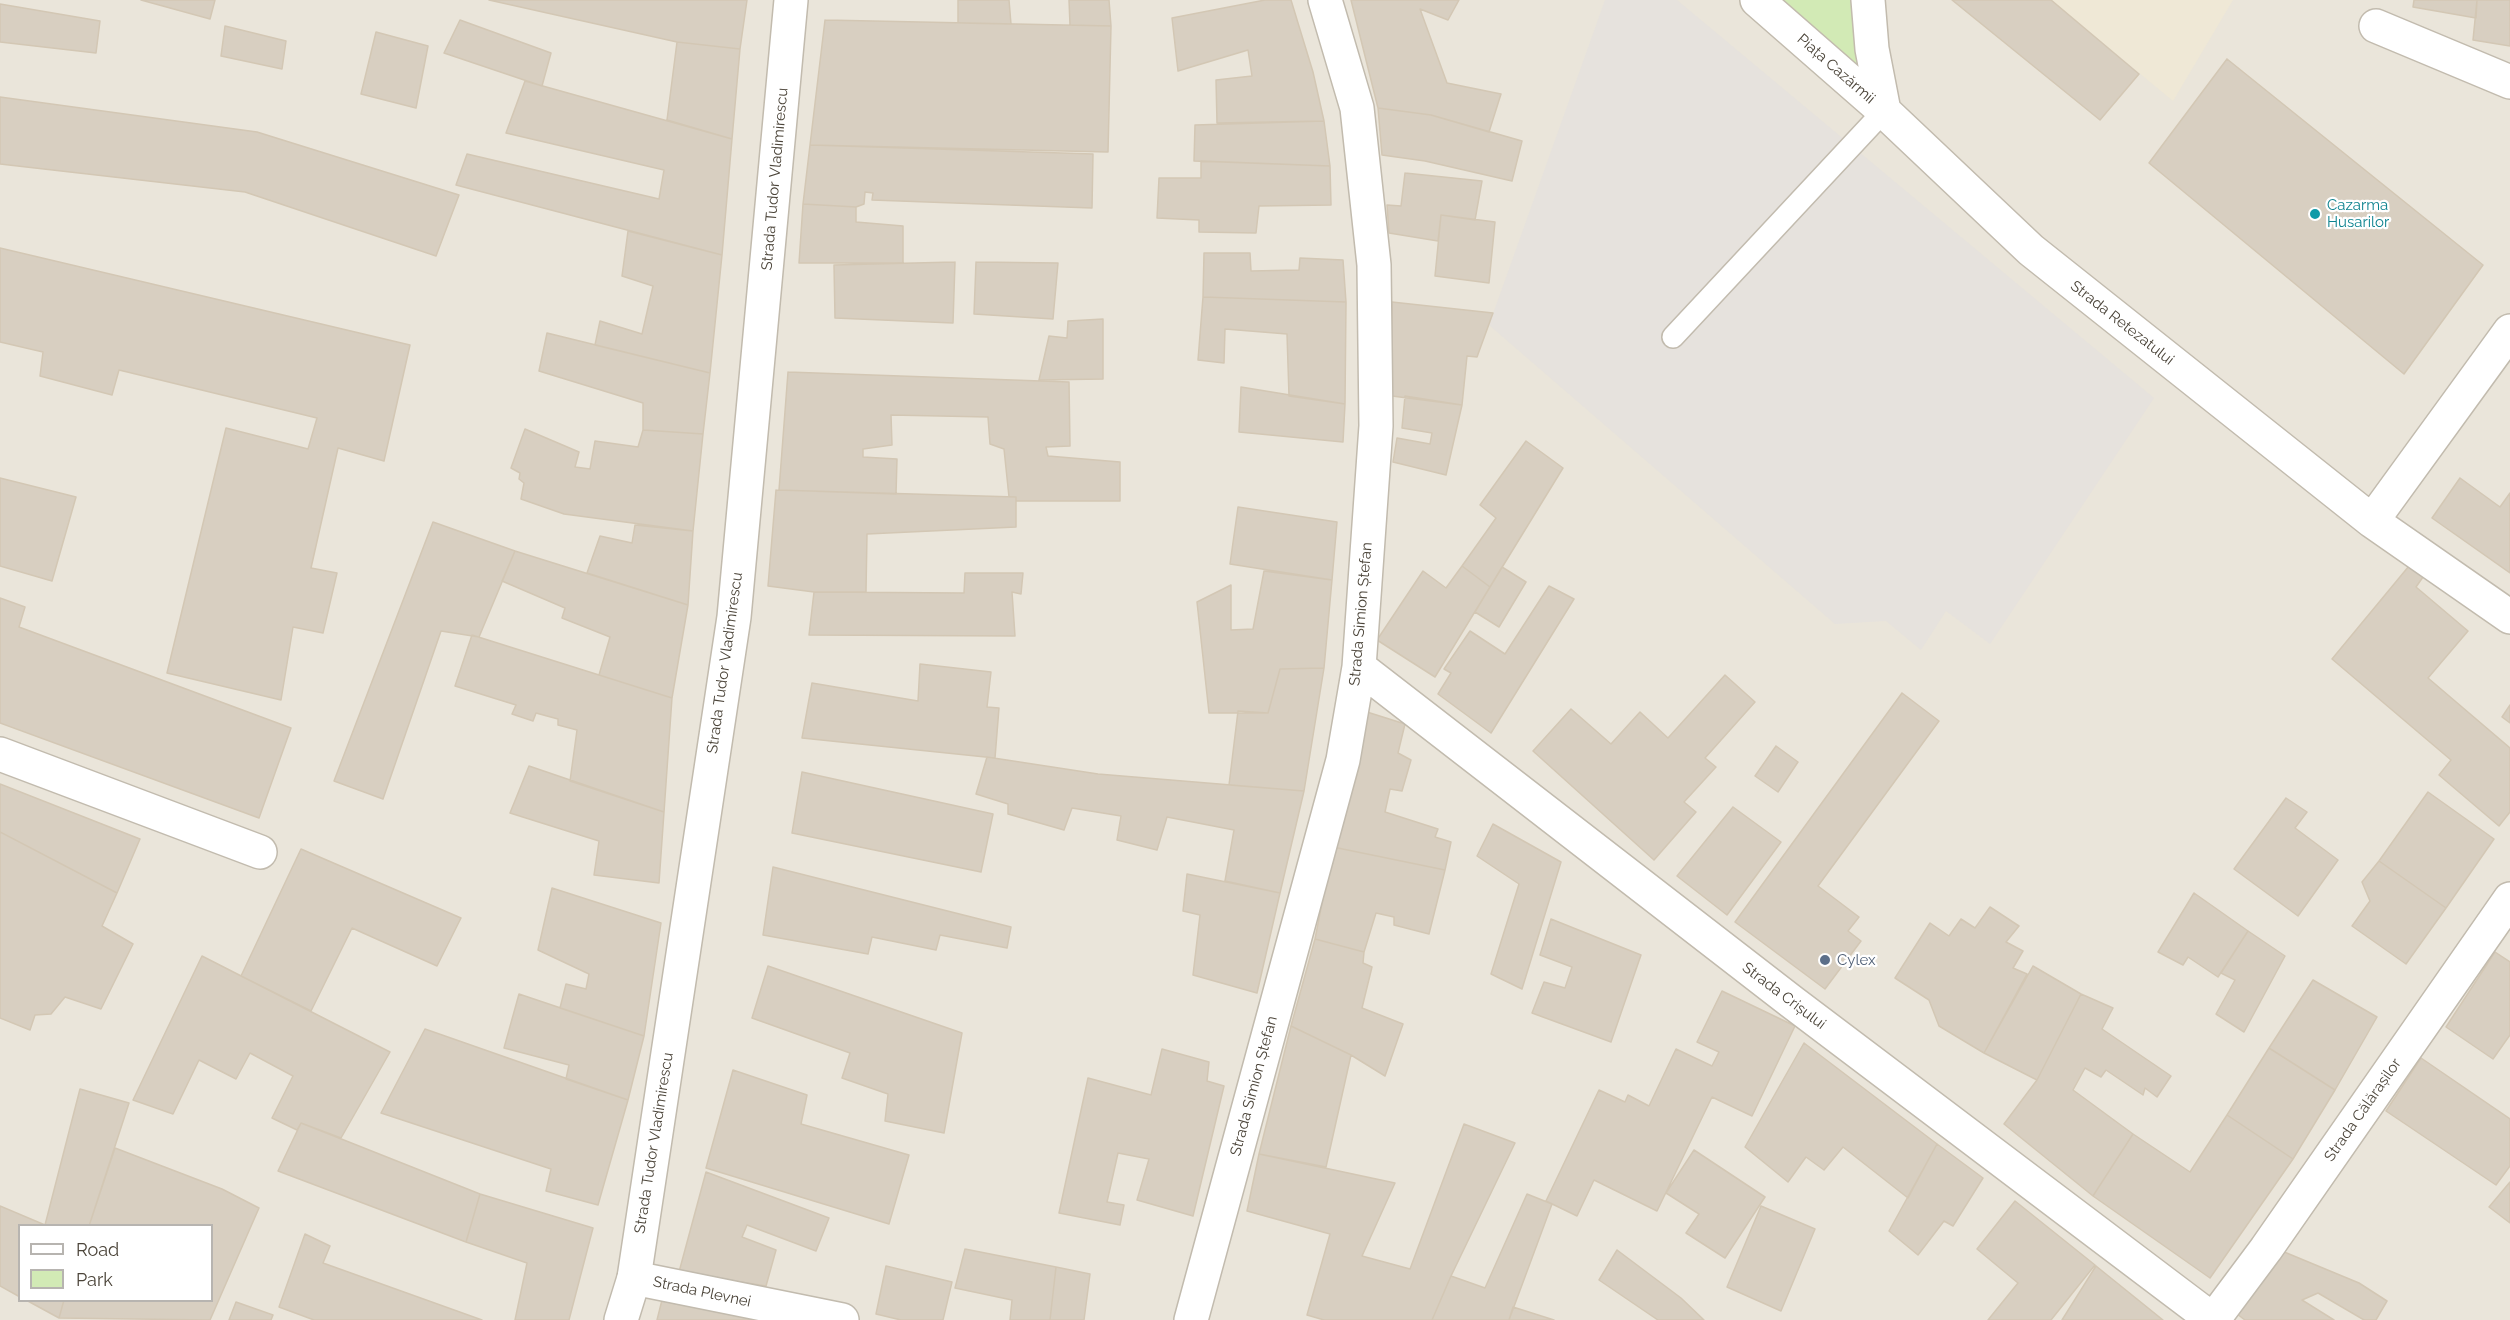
<!DOCTYPE html>
<meta charset="utf-8">
<style>
body{margin:0}
#map{position:relative;width:2510px;height:1320px;overflow:hidden;background:#f6f3ec;font-family:Raleway,sans-serif}
canvas{display:block}
.legend{position:absolute;left:18px;top:1224px;width:195px;height:78px;box-sizing:border-box;background:#fff;border:2px solid #b7b4b0;margin:0;padding:8px 10px;list-style:none;font-size:18px;color:#4b4439}
.legend li{display:flex;align-items:center;gap:12px;height:30px}
.legend b{width:30px;border:2px solid #b7b4b0}
</style>
<div id="map">
<canvas width="2510" height="1320"></canvas>
<ul class="legend">
<li><b style="height:8px;background:#fff"></b>Road</li>
<li><b style="height:16px;background:#d2eab5"></b>Park</li>
</ul>
</div>
<script>
const g = document.querySelector('canvas').getContext('2d');
g.lineJoin = 'round';
function fillPath(path, color) {
  g.fillStyle = color;
  g.fill(path, 'evenodd');
}
function shape(rows) {
  const path = new Path2D();
  for (const r of rows) {
    path.moveTo(r[0], r[1]);
    for (let i = 2; i < r.length; i += 2) path.lineTo(r[i], r[i + 1]);
  }
  return path;
}
function trace(path, color, width, dash) {
  g.strokeStyle = color;
  g.lineWidth = width;
  g.lineCap = dash ? 'butt' : 'round';
  g.setLineDash(dash || []);
  g.stroke(path);
}
function write(font, color, halo, rows, align = 'center') {
  g.font = font + ' Raleway,sans-serif';
  g.lineWidth = 4.5;
  g.setLineDash([]);
  g.textBaseline = 'middle';
  g.strokeStyle = halo;
  g.fillStyle = color;
  for (const [text, x, y, turn = 0] of rows) {
    g.save();
    g.translate(x, y);
    g.rotate((+turn || 0) * Math.PI / 180);
    g.textAlign = isNaN(turn) ? turn : align;
    if (halo) g.strokeText(text, 0, 0);
    g.fillText(text, 0, 0);
    g.restore();
  }
}
fillPath(shape([
 [0,0,2510,0,2510,1320,0,1320],
 [20,1226,212,1226,212,1300,20,1300]
]), '#eae5da');
fillPath(shape([
 [1605,0,1677,0,2154,398,1990,644,1946,611,1921,650,1886,621,1835,624,1489,325]
]), '#e6e2dd');
fillPath(shape([
 [2051,0,2233,0,2173,101]
]), '#efe8d6');
fillPath(shape([
 [1757,0,1868,0,1884,111]
]), '#d2eab5');
const building = shape([
 [141,0,215,0,210,19,141,0],
 [489,0,747,0,740,49,677,42,489,0],
 [958,0,1009,0,1011,24,958,23,958,0],
 [1069,0,1109,0,1111,26,1070,25,1069,0],
 [1265,0,1291,0,1313,72,1324,121,1217,123,1216,80,1252,76,1248,50,1178,71,1172,18,1265,0],
 [1351,0,1459,0,1448,20,1420,9,1447,83,1501,94,1489,132,1431,115,1378,108,1351,0],
 [1952,0,2051,0,2139,74,2100,120,1952,0],
 [2414,0,2477,0,2476,18,2413,7,2414,0],
 [2477,0,2510,0,2510,46,2473,40,2477,0],
 [0,4,100,21,96,53,0,42,0,4],
 [460,20,551,53,542,86,444,53,460,20],
 [825,20,1111,26,1108,152,810,145,825,20],
 [225,26,286,41,282,69,221,56,225,26],
 [376,32,428,46,416,108,361,94,376,32],
 [677,42,740,49,732,139,667,120,677,42],
 [2227,59,2483,265,2404,374,2149,163,2227,59],
 [525,81,732,139,722,255,456,185,467,154,659,199,664,170,506,133,525,81],
 [0,97,257,132,459,195,436,256,245,192,0,164,0,97],
 [1378,108,1431,115,1522,141,1512,181,1425,161,1382,155,1378,108],
 [1324,121,1330,166,1194,161,1195,125,1324,121],
 [810,145,1093,154,1092,208,872,200,873,193,865,192,864,204,856,207,803,204,810,145],
 [1201,161,1330,166,1331,205,1259,206,1256,233,1199,232,1199,220,1157,218,1159,178,1201,178,1201,161],
 [1405,173,1482,181,1475,220,1441,215,1438,241,1389,233,1387,205,1401,206,1405,173],
 [803,204,856,207,856,222,903,226,903,263,799,263,803,204],
 [1441,215,1495,222,1489,283,1435,276,1441,215],
 [628,231,722,255,710,373,595,345,600,321,642,334,653,286,622,276,628,231],
 [0,248,410,345,384,461,338,448,311,568,337,573,323,633,293,627,281,700,167,673,226,428,308,449,317,418,119,370,112,395,40,376,43,352,0,342,0,248],
 [1204,253,1250,253,1251,271,1299,270,1300,258,1343,260,1346,302,1203,297,1204,253],
 [955,262,953,323,835,318,834,265,955,262],
 [976,262,1058,263,1053,319,974,314,976,262],
 [1203,297,1346,302,1345,404,1289,396,1287,334,1225,329,1224,363,1198,360,1203,297],
 [1392,302,1493,313,1477,357,1467,356,1462,405,1392,396,1392,302],
 [1103,319,1103,379,1039,380,1049,336,1067,338,1068,321,1103,319],
 [547,333,710,373,703,434,643,430,643,403,539,371,547,333],
 [788,372,1069,382,1070,446,1046,447,1048,456,1120,462,1120,501,1016,501,1016,497,1009,497,1004,449,990,444,988,417,891,415,892,445,863,449,863,457,897,459,896,494,779,490,788,372],
 [1241,387,1345,404,1343,442,1239,432,1241,387],
 [1405,396,1462,405,1446,475,1393,462,1397,438,1430,444,1432,433,1402,428,1405,396],
 [525,429,579,452,575,467,590,469,595,441,638,447,643,430,703,434,693,531,564,514,521,499,524,483,519,479,520,473,511,468,525,429],
 [1526,441,1563,468,1490,587,1462,566,1496,518,1480,505,1526,441],
 [0,478,76,497,52,581,0,566,0,478],
 [2460,478,2500,507,2510,493,2510,573,2432,518,2460,478],
 [776,490,1016,497,1016,527,867,534,866,592,814,592,768,586,776,490],
 [1238,507,1337,522,1332,580,1230,564,1238,507],
 [433,522,515,551,479,637,441,631,383,799,334,781,433,522],
 [635,525,693,531,688,605,587,573,600,536,632,543,635,525],
 [515,551,688,605,672,698,599,675,610,637,562,618,565,608,502,581,515,551],
 [1462,566,1490,587,1435,677,1377,640,1423,571,1446,588,1462,566],
 [2409,566,2423,577,2416,587,2468,631,2428,678,2510,748,2510,812,2499,826,2439,775,2451,760,2332,659,2409,566],
 [1502,567,1526,582,1499,627,1475,612,1502,567],
 [1264,571,1332,580,1324,668,1280,669,1268,713,1209,713,1197,602,1231,585,1231,630,1253,629,1264,571],
 [965,573,1023,573,1021,594,1012,592,1015,636,809,635,814,592,964,593,965,573],
 [1549,586,1574,599,1491,733,1438,694,1451,673,1444,669,1470,631,1505,654,1549,586],
 [0,598,25,607,19,627,291,728,259,818,0,723,0,598],
 [472,635,672,698,664,812,570,781,577,730,558,725,558,719,536,713,533,721,512,714,516,705,455,686,472,635],
 [920,664,991,672,987,707,999,708,995,758,802,738,812,683,918,701,920,664],
 [1324,668,1304,791,1229,785,1238,711,1268,713,1280,669,1324,668],
 [1725,675,1755,702,1705,758,1716,767,1684,802,1696,812,1654,860,1533,751,1571,709,1611,744,1640,712,1668,738,1725,675],
 [1902,693,1939,721,1818,886,1859,917,1848,931,1861,941,1825,989,1735,922,1902,693],
 [2510,705,2510,723,2502,717,2510,705],
 [1367,712,1405,724,1398,753,1411,760,1402,791,1390,789,1385,812,1438,829,1435,837,1451,842,1445,870,1333,847,1367,712],
 [1776,746,1798,762,1778,792,1755,776,1776,746],
 [987,757,1098,774,1304,791,1280,893,1225,881,1234,830,1167,817,1157,850,1117,840,1121,816,1072,808,1064,830,1008,814,1008,804,976,794,987,757],
 [529,766,664,812,659,883,594,875,599,841,510,813,529,766],
 [802,772,993,814,981,872,792,833,802,772],
 [0,784,140,839,117,893,0,832,0,784],
 [2428,792,2494,839,2446,908,2379,861,2428,792],
 [2286,798,2307,812,2295,828,2338,860,2298,916,2234,869,2286,798],
 [1733,807,1781,842,1727,915,1677,876,1733,807],
 [1493,824,1561,862,1522,989,1491,974,1519,884,1477,856,1493,824],
 [0,832,117,893,102,926,133,944,101,1009,65,997,51,1014,35,1015,30,1030,0,1018,0,832],
 [1333,847,1445,870,1429,934,1394,925,1394,917,1376,913,1364,952,1315,939,1333,847],
 [301,849,461,918,437,966,352,928,311,1011,241,976,301,849],
 [2379,861,2446,908,2406,964,2352,926,2370,901,2362,882,2379,861],
 [773,867,1011,927,1007,948,940,935,936,950,872,937,868,954,763,935,773,867],
 [1187,874,1280,893,1257,993,1193,975,1200,915,1183,911,1187,874],
 [552,888,661,923,644,1036,560,1008,566,984,586,989,589,974,538,950,552,888],
 [2194,893,2248,931,2218,977,2188,957,2183,965,2158,952,2194,893],
 [1990,907,2019,926,2006,942,2023,951,2013,968,2027,974,1984,1053,1939,1026,1929,1000,1895,978,1930,923,1949,936,1961,919,1975,928,1990,907],
 [1551,919,1641,955,1611,1042,1532,1013,1544,982,1565,988,1572,967,1540,955,1551,919],
 [2248,931,2285,956,2244,1032,2216,1014,2235,980,2221,973,2248,931],
 [1315,939,1364,952,1363,963,1372,967,1362,1008,1403,1024,1385,1076,1351,1055,1291,1026,1315,939],
 [2495,952,2510,962,2510,1035,2493,1059,2446,1027,2495,952],
 [202,956,390,1052,341,1138,301,1123,297,1130,272,1118,293,1076,250,1053,236,1079,199,1060,173,1114,133,1100,202,956],
 [768,966,962,1033,944,1133,885,1121,888,1094,842,1078,850,1053,752,1018,768,966],
 [2033,966,2081,994,2037,1080,1984,1053,2033,966],
 [2313,980,2377,1017,2335,1090,2269,1048,2313,980],
 [1722,991,1795,1026,1752,1116,1712,1097,1657,1211,1594,1180,1577,1216,1546,1201,1599,1090,1625,1102,1628,1095,1649,1106,1676,1049,1712,1066,1719,1052,1697,1042,1722,991],
 [519,994,644,1036,628,1100,566,1079,569,1065,504,1048,519,994],
 [2081,994,2113,1008,2102,1029,2171,1076,2157,1097,2145,1088,2143,1095,2106,1070,2101,1077,2085,1068,2073,1090,2133,1134,2093,1196,2004,1124,2037,1080,2081,994],
 [1291,1026,1351,1055,1326,1167,1259,1154,1291,1026],
 [425,1029,628,1100,598,1205,546,1191,551,1169,381,1113,425,1029],
 [1804,1043,1937,1144,1908,1198,1843,1147,1824,1170,1806,1157,1788,1182,1745,1147,1804,1043],
 [2269,1048,2335,1090,2293,1159,2227,1115,2269,1048],
 [1162,1049,1209,1062,1207,1081,1224,1086,1193,1216,1137,1200,1149,1159,1118,1153,1107,1202,1124,1205,1120,1225,1059,1213,1088,1078,1151,1095,1162,1049],
 [2421,1058,2510,1119,2510,1166,2496,1185,2386,1111,2421,1058],
 [733,1070,807,1095,801,1124,909,1155,889,1224,706,1168,733,1070],
 [80,1089,129,1103,89,1226,20,1226,20,1297,0,1286,0,1206,45,1225,80,1089],
 [2227,1115,2293,1159,2210,1278,2093,1196,2133,1134,2190,1172,2227,1115],
 [301,1123,480,1194,466,1242,278,1171,301,1123],
 [1464,1124,1515,1143,1451,1276,1432,1320,1324,1320,1307,1315,1330,1234,1247,1211,1259,1154,1395,1183,1362,1256,1410,1269,1464,1124],
 [1937,1144,1983,1178,1953,1226,1944,1221,1918,1255,1889,1231,1937,1144],
 [115,1148,222,1189,259,1208,210,1320,59,1318,64,1300,212,1300,212,1226,89,1226,115,1148],
 [1694,1150,1765,1197,1725,1258,1686,1233,1699,1214,1666,1193,1694,1150],
 [706,1172,829,1218,816,1251,747,1225,742,1237,776,1250,766,1286,679,1272,706,1172],
 [2510,1182,2510,1223,2489,1207,2510,1182],
 [480,1194,593,1228,569,1320,515,1320,527,1263,466,1242,480,1194],
 [1527,1194,1552,1204,1509,1320,1432,1320,1451,1276,1485,1288,1527,1194],
 [2015,1201,2095,1265,2051,1320,1988,1320,2018,1283,1977,1249,2015,1201],
 [1761,1206,1815,1229,1781,1311,1727,1287,1761,1206],
 [305,1234,330,1246,323,1263,482,1320,314,1320,279,1307,305,1234],
 [965,1249,1056,1267,1050,1320,1010,1320,1012,1300,955,1288,965,1249],
 [2277,1249,2359,1283,2387,1301,2376,1320,2364,1320,2318,1293,2302,1300,2334,1320,2245,1320,2237,1314,2277,1249],
 [1617,1250,1681,1298,1704,1320,1658,1320,1599,1280,1617,1250],
 [886,1266,952,1282,943,1320,901,1320,876,1314,886,1266],
 [2096,1266,2163,1320,2062,1320,2096,1266],
 [1056,1267,1090,1274,1084,1320,1050,1320,1056,1267],
 [664,1292,791,1320,657,1320,664,1292],
 [26,1300,64,1300,59,1318,26,1300],
 [236,1302,273,1315,271,1320,229,1320,236,1302],
 [1513,1307,1554,1320,1509,1320,1513,1307]
]);
fillPath(building, '#d8cfc1');
trace(building, '#d3c7b4', 1.5);
const service = shape([
 [1673,337,1884,111]
]);
const minor = shape([
 [1757,0,1884,111,2031,250,2372,521],
 [1868,0,1872,49,1884,111],
 [2376,26,2510,82],
 [2510,331,2372,521,2510,617],
 [1359,667,1792,1002,2213,1320],
 [0,754,260,852],
 [634,1278,842,1320],
 [1191,1320,1343,760,1359,667,1376,426,1374,265,1357,108,1325,0],
 [2213,1320,2266,1249,2510,899]
]);
const tertiary = shape([
 [621,1320,634,1278,734,617,791,0]
]);
trace(service, '#c2bbae', 24);
trace(minor, '#c2bbae', 36);
trace(tertiary, '#c2bbae', 36);
trace(service, '#fff', 21);
trace(minor, '#fff', 33);
trace(tertiary, '#fff', 33);
for (const [x, y, r, color] of [
 [2315,214,6,"#0f9aa8"],
 [1825,960,6,"#5c6f8a"]
]) {
  const dot = new Path2D();
  dot.arc(x, y, r, 0, 2 * Math.PI);
  g.fillStyle = color;
  g.fill(dot);
  trace(dot, '#fff', 2);
}
write('15px', '#4b4439', '#fff', [
 ["Piața Cazărmii",1836,69,41],
 ["Strada Tudor Vladimirescu",775,179,-85],
 ["Strada Retezatului",2122,323,38],
 ["Strada Simion Ștefan",1361,614,-85],
 ["Strada Tudor Vladimirescu",725,663,-82],
 ["Strada Crișului",1784,996,37],
 ["Strada Simion Ștefan",1254,1086,-75],
 ["Strada Călărașilor",2363,1110,-55],
 ["Strada Tudor Vladimirescu",654,1143,-81],
 ["Strada Plevnei",702,1292,12]
]);
write('15px', '#0d838f', '#fff', [
 ["Cazarma",2327,205],
 ["Husarilor",2327,222]
], 'left');
write('15px', '#4e5e75', '#fff', [
 ["Cylex",1837,960]
], 'left');
</script>
